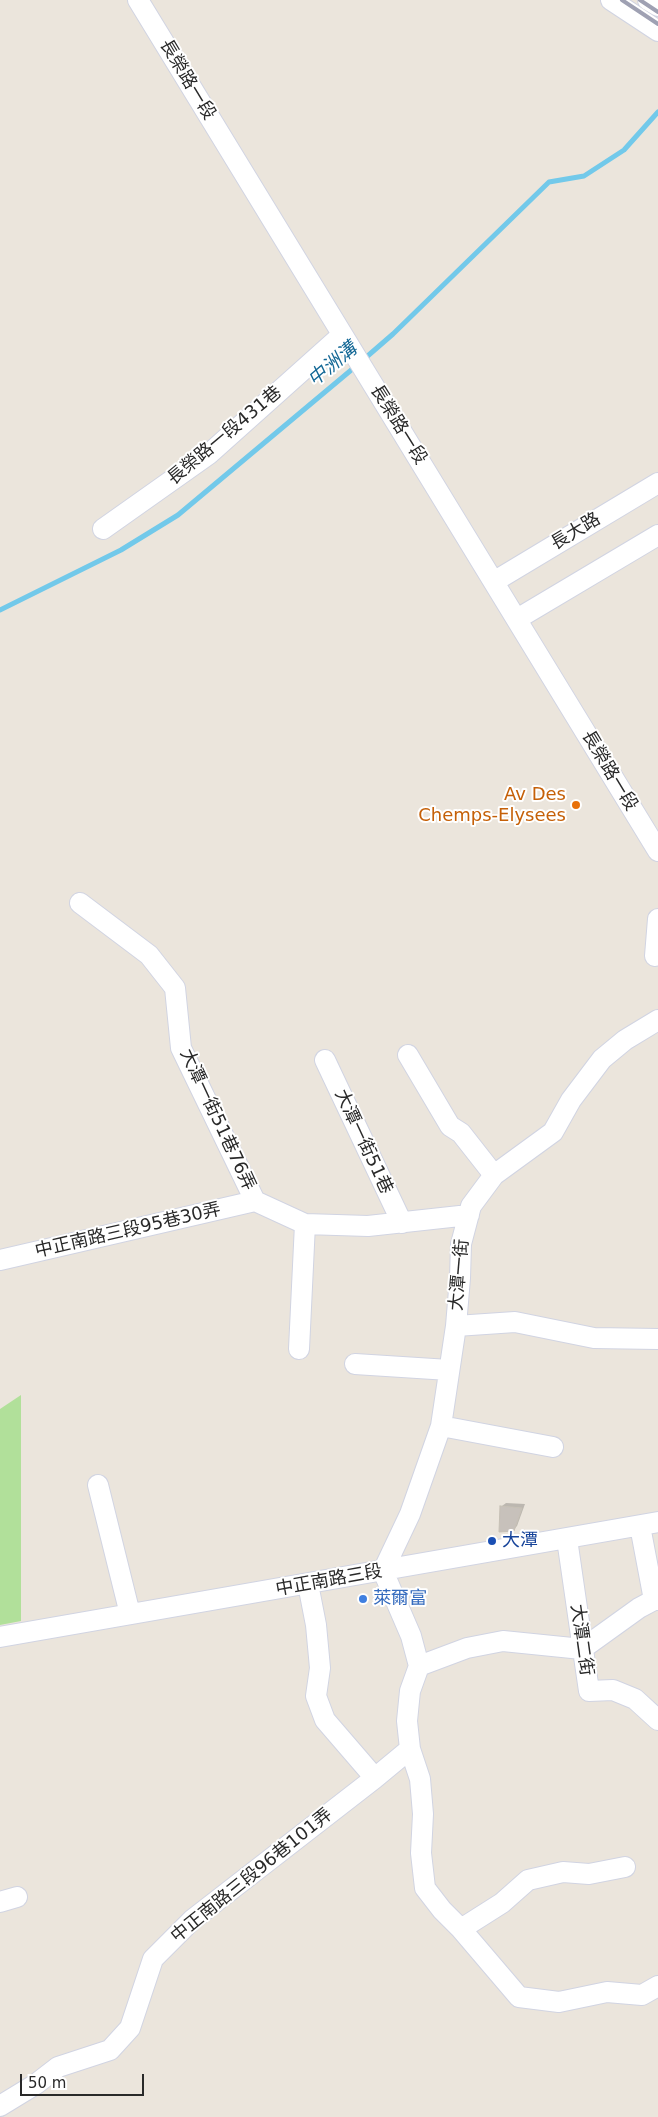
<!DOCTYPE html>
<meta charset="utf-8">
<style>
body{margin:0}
#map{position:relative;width:658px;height:2117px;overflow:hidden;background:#ebe5dc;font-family:"DejaVu Sans",sans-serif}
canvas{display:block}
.scale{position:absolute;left:20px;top:2074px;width:124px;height:22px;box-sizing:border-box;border:2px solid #292929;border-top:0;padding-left:6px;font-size:15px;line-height:18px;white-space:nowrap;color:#292929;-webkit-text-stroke:4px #fff;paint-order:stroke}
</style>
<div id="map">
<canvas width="658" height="2117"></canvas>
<div class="scale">50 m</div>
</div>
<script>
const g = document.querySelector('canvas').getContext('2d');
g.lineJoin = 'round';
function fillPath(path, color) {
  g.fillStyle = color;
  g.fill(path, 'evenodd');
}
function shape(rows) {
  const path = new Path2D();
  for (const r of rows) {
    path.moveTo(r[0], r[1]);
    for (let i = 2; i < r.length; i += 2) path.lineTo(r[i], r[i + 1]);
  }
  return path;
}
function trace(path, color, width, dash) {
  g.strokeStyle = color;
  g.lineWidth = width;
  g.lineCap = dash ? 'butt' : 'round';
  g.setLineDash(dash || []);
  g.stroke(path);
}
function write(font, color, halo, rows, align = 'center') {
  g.font = font + ' "DejaVu Sans","Noto Sans TC",sans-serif';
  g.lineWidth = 4;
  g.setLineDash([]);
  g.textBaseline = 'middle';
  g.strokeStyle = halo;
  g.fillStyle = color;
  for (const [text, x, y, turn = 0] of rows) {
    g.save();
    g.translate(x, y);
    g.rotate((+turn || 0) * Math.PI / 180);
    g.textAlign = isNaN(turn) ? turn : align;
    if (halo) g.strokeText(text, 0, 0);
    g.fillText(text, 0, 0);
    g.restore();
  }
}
fillPath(shape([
 [21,1395,21,1621,0,1625,0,1409]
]), '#b1e09a');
fillPath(shape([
 [506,1503,525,1504,517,1526,513,1530,502,1506]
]), '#0003');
trace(shape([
 [363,360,393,334,549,182,584,176,624,150,658,112],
 [0,610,121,550,178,515,356,366]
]), '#72c9ea', 5);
const building = shape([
 [500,1506,522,1508,514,1531,499,1532,500,1506]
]);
fillPath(building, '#c7c1bb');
trace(building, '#c6c0b5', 1);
const minor = shape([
 [138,0,658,851],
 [611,0,658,31],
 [648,0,658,6],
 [103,529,209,454,342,335],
 [495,581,658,483],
 [517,619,658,535],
 [80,903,149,955,175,988,181,1048,255,1201],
 [655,956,658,919],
 [658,1020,625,1040,602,1059,571,1100,553,1132,494,1175,471,1206,461,1244,460,1278,456,1326,441,1426,410,1514,383,1571,411,1636,419,1666,410,1691,407,1721,410,1749,420,1779,423,1814,421,1853,425,1888,442,1910,461,1929,519,1997,559,2002,607,1992,642,1995,658,1986],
 [408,1055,450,1126,461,1133,494,1175],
 [325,1060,402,1223],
 [255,1201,305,1224,368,1226,469,1215],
 [0,1260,255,1201],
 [456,1326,515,1322,594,1338,658,1339],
 [299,1349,305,1224],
 [355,1364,449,1370],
 [441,1426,553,1447],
 [98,1485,130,1614],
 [640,1526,654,1600],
 [567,1539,589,1691,613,1690,635,1699,658,1720],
 [0,1637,658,1522],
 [419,1666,467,1648,503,1641,582,1649,639,1608,654,1600,658,1600],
 [375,1778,410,1749],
 [0,1902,17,1897],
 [461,1929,502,1903,528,1880,563,1872,589,1874,625,1867],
 [0,2106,36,2084,58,2067,110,2050,130,2028,153,1959,192,1920,375,1778,325,1720,316,1696,320,1668,316,1625,308,1584]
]);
trace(minor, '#d1d4e2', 22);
trace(minor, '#fff', 20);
trace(shape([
 [622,0,658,24],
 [640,0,658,12]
]), '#9fa1b3', 4);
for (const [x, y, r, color] of [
 [576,805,5,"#e8710a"],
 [492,1541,5,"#1a4fb4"],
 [363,1599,5,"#3f7fe0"]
]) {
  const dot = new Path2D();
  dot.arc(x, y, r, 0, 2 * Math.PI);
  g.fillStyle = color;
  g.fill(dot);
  trace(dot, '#fff', 2);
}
write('18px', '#292929', '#fff', [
 ["長榮路一段",187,80,59],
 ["長榮路一段",398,425,58],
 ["長榮路一段431巷",225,436,-40],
 ["長大路",576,532,-31],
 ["長榮路一段",609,771,59],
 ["大潭一街51巷76弄",217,1120,65],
 ["大潭一街51巷",363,1142,65],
 ["中正南路三段95巷30弄",128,1231,-13],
 ["大潭一街",460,1275,-85],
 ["中正南路三段",329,1581,-10],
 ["大潭二街",581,1640,82],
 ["中正南路三段96巷101弄",252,1876,-39]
]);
write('18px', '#c56008', '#fff', [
 ["Av Des",566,795],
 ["Chemps-Elysees",566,816]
], 'right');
write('18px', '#164399', '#fff', [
 ["大潭",502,1541]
], 'left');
write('18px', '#366cbe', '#fff', [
 ["萊爾富",373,1599]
], 'left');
write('italic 19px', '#126795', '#fff', [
 ["中洲溝",333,365,-40]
]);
</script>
